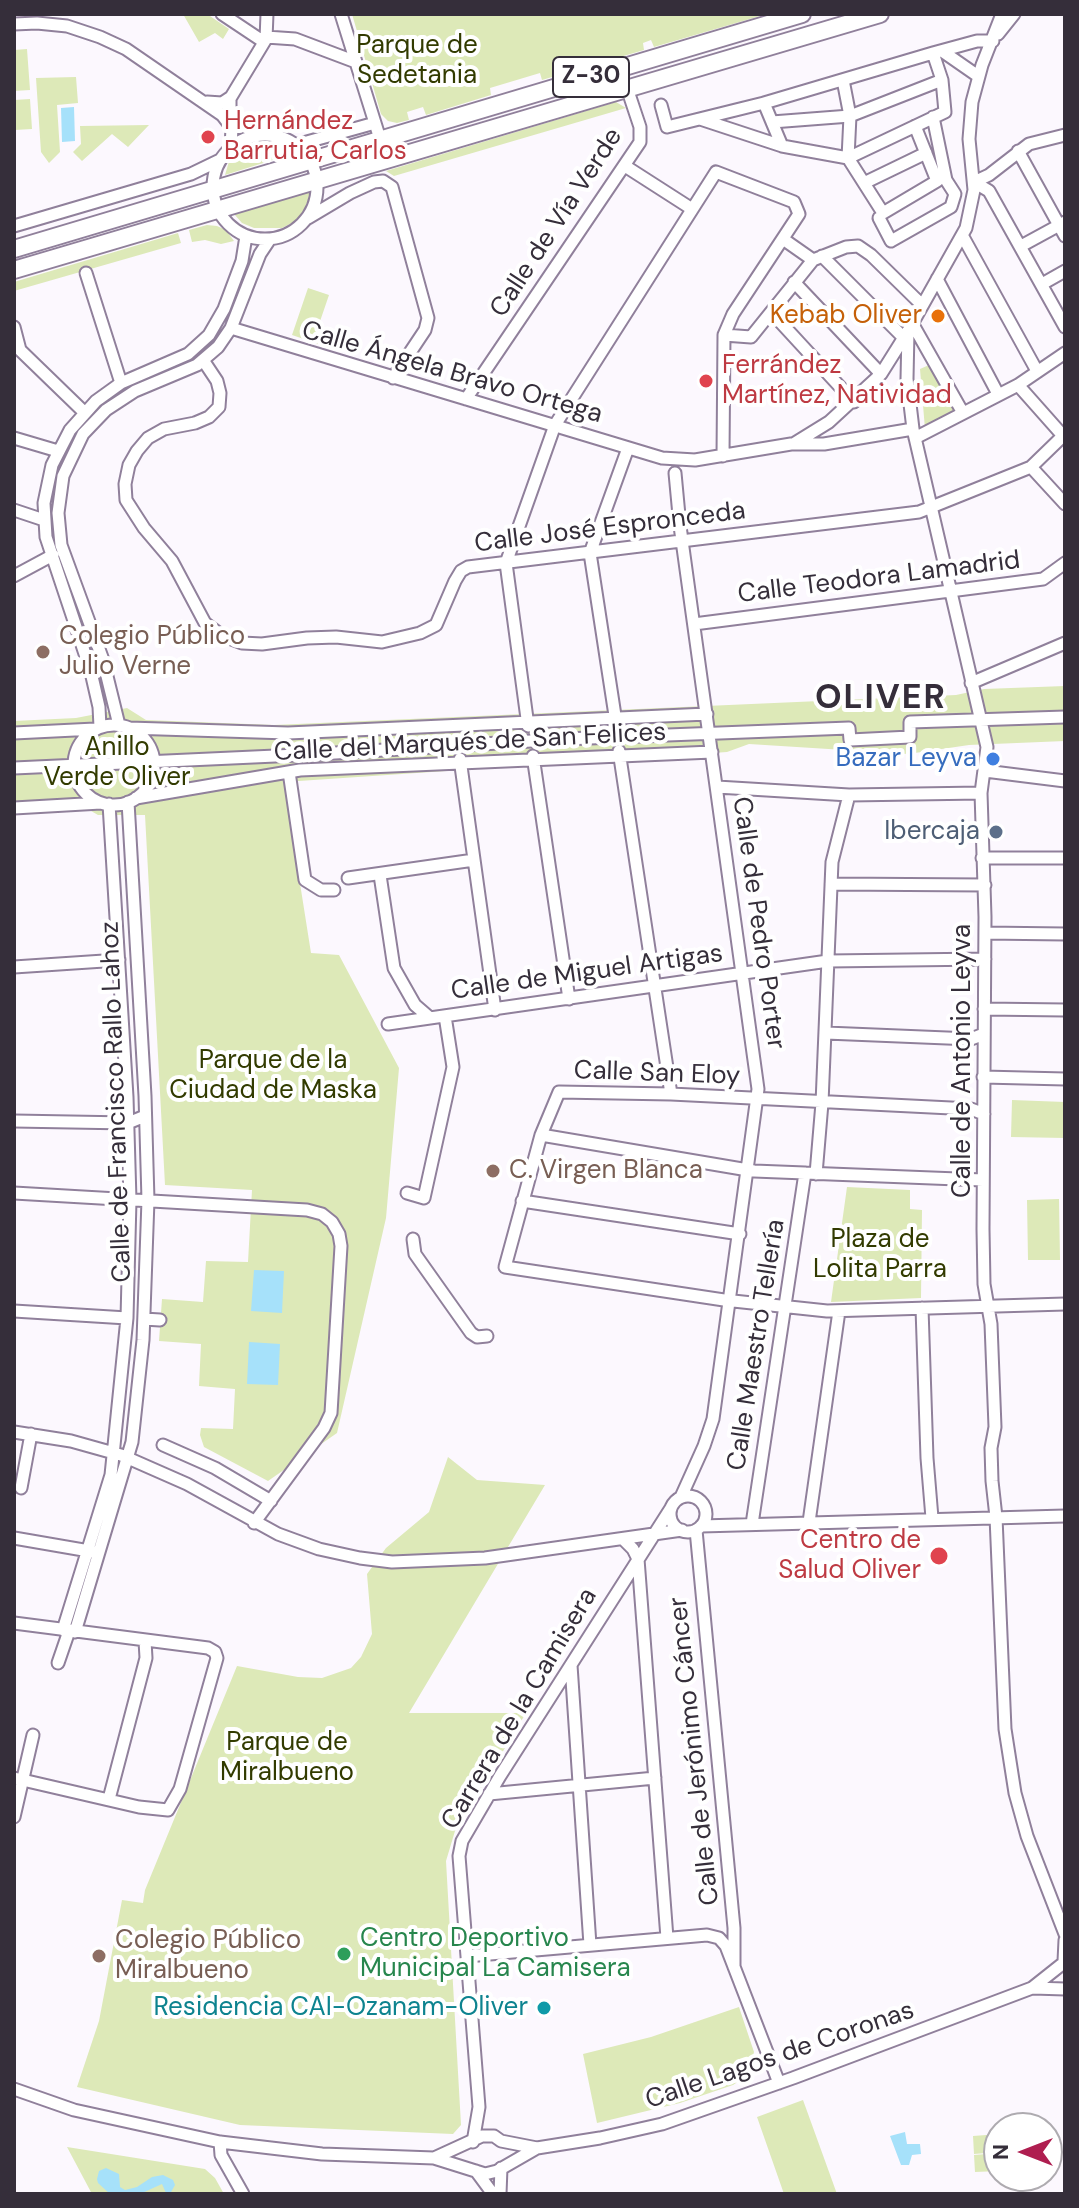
<!DOCTYPE html>
<meta charset="utf-8">
<style>
body{margin:0}
#map{position:relative;width:1079px;height:2208px;overflow:hidden;background:#fcf8fe;font-family:"DM Sans",sans-serif}
canvas{display:block}
.frame{position:absolute;inset:0;border:16px solid #352e3a;pointer-events:none}
.north{position:absolute;left:983px;top:2112px;width:80px;height:80px;box-sizing:border-box;background:#fff;border:2px solid #aeabb0;border-radius:50%;rotate:270deg;font-size:22px;font-weight:700;line-height:32px;text-align:center;color:#352e3a}
.north::after{content:'';display:block;margin:auto;width:28px;height:36px;background:#af1e50;clip-path:polygon(50% 0,100% 100%,50% 72%,0 100%)}
</style>
<div id="map">
<canvas width="1079" height="2208"></canvas>
<div class="frame"></div>
<div class="north">N</div>
</div>
<script>
const g = document.querySelector('canvas').getContext('2d');
g.lineJoin = 'round';
function fillPath(path, color) {
  g.fillStyle = color;
  g.fill(path, 'evenodd');
}
function shape(rows) {
  const path = new Path2D();
  for (const r of rows) {
    if (r.length === 3) {
      path.moveTo(r[0] + r[2], r[1]);
      path.arc(r[0], r[1], r[2], 0, 2 * Math.PI);
      continue;
    }
    path.moveTo(r[0], r[1]);
    for (let i = 2; i < r.length; i += 2) path.lineTo(r[i], r[i + 1]);
  }
  return path;
}
function trace(path, color, width, dash) {
  g.strokeStyle = color;
  g.lineWidth = width;
  g.lineCap = dash ? 'butt' : 'round';
  g.setLineDash(dash || []);
  g.stroke(path);
}
function write(font, color, halo, rows, align = 'center') {
  g.font = font + ' "DM Sans",sans-serif';
  g.lineWidth = 8;
  g.setLineDash([]);
  g.textBaseline = 'middle';
  g.strokeStyle = halo;
  g.fillStyle = color;
  for (const [text, x, y, turn = 0] of rows) {
    g.save();
    g.translate(x, y);
    g.rotate((+turn || 0) * Math.PI / 180);
    g.textAlign = isNaN(turn) ? turn : align;
    if (halo) g.strokeText(text, 0, 0);
    g.fillText(text, 0, 0);
    g.restore();
  }
}
fillPath(shape([
 [183,14,207,14,229,29,223,39,215,33,199,42],
 [352,14,767,14,654,47,651,40,643,43,644,50,542,80,540,73,490,88,491,95,426,115,423,107,407,112,409,120,397,123,388,121,381,114],
 [27,49,30,90,14,91,14,50],
 [76,77,78,103,57,105,60,152,49,163,41,152,36,78],
 [30,99,32,129,15,130,14,100],
 [616,102,626,108,394,176,386,171],
 [149,125,128,147,112,134,82,161,73,152,81,144,80,126],
 [263,139,276,141,295,153,225,175,230,158,238,150],
 [311,191,304,212,294,222,282,228,254,228,242,223,234,214],
 [207,225,217,226,226,230,234,241,221,244,205,240,192,242,189,230],
 [178,233,181,243,14,291,14,282],
 [308,288,329,295,316,333,334,339,330,348,292,335],
 [929,365,955,413,925,429,920,369],
 [1065,686,1065,741,969,745,908,754,749,744,727,752,284,782,311,953,339,955,399,1068,386,1218,337,1433,268,1481,204,1447,200,1435,201,1428,233,1429,235,1389,199,1386,201,1344,159,1341,162,1299,203,1302,206,1261,248,1262,252,1190,165,1185,145,815,98,815,72,800,14,802,14,721,76,718,127,708,146,720,274,725,956,695,984,689],
 [1012,1100,1065,1102,1065,1138,1011,1137],
 [847,1187,910,1190,910,1209,922,1210,921,1298,831,1302],
 [1059,1199,1060,1260,1028,1260,1027,1200],
 [448,1457,477,1480,545,1485,409,1713,526,1713,455,1831,446,1861,461,2125,453,2134,240,2125,77,2087,99,2021,122,1900,143,1903,145,1890,237,1666,298,1677,322,1678,351,1668,361,1657,372,1634,367,1574,386,1548,429,1512],
 [739,2007,754,2052,748,2073,742,2079,733,2085,680,2103,597,2123,583,2054,651,2037],
 [803,2100,837,2194,784,2194,757,2117],
 [999,2134,999,2152,974,2154,973,2136],
 [67,2147,205,2169,215,2178,224,2194,92,2194],
 [999,2153,999,2171,975,2172,974,2155]
]), '#dde9b8');
fillPath(shape([
 [74,107,75,141,62,142,61,108],
 [254,1270,284,1271,282,1313,251,1311],
 [249,1342,280,1344,278,1385,247,1384],
 [905,2132,907,2144,920,2144,921,2154,912,2155,909,2165,901,2165,890,2136],
 [106,2168,119,2174,120,2187,125,2190,137,2187,152,2177,163,2175,173,2180,175,2185,171,2192,166,2193,162,2184,140,2194,110,2194,98,2183,97,2179,99,2171]
]), '#a6e1fa');
const minor = shape([
 [222,14,264,42],
 [341,14,380,139],
 [14,24,37,23,67,26,100,37,126,49,222,115,232,128,231,147],
 [998,34,1014,14],
 [266,37,295,39,356,62],
 [942,51,978,76],
 [843,80,850,116,848,158,883,213,937,181,915,126],
 [230,99,230,111,237,123,259,134],
 [207,102,222,103,231,97,266,39,267,14],
 [661,105,667,127,764,103],
 [700,119,782,146,848,158,945,112,942,80,933,53],
 [772,122,850,116,942,80],
 [265,187,52],
 [296,145,375,123],
 [782,146,764,103,933,53,977,41,993,41],
 [1018,151,1065,236],
 [625,166,692,209],
 [974,182,989,191,1065,327],
 [974,182,989,175,1029,144,1065,135],
 [864,183,926,153],
 [308,218,350,193,374,182,383,181,392,187,428,318,425,330,393,378],
 [879,218,891,241,951,207,955,194,946,180,933,117],
 [14,226,191,174,220,160],
 [962,235,1037,371],
 [783,239,813,260,846,247,858,246,871,255,922,305],
 [1021,246,1065,222],
 [822,256,903,337],
 [86,273,121,383],
 [937,279,998,394],
 [794,282,881,374],
 [1042,284,1065,271],
 [772,313,854,402],
 [912,323,963,413],
 [14,327,20,350,84,412],
 [231,328,662,458,695,460,791,444,824,444,913,429],
 [908,331,907,379,913,429,987,747,981,793,985,917,983,1229,984,1284,991,1324,995,1427,991,1448,992,1481,996,1517,1005,1729,1015,1793,1027,1836,1065,1934],
 [724,335,751,337,813,260],
 [203,360,217,381,220,393,219,407,209,417,195,423,164,429,148,438,137,451,129,465,125,484,126,500,144,528,172,561,205,623,221,635,242,643,262,644,307,638,336,637,382,642,420,633,436,625,455,581,461,571,468,567,919,512,1031,467,1065,434],
 [1018,385,1065,438],
 [466,399,640,142,640,127,627,88,617,80,603,74],
 [14,438,58,451],
 [915,438,1018,385,1065,353],
 [795,443,829,422,881,374,908,331,966,228,974,190,969,139,972,102,982,65,1002,14],
 [1031,467,1065,504],
 [675,473,680,526,758,1089,713,1419,704,1446,681,1497],
 [14,510,44,520],
 [14,576,53,555],
 [694,624,1043,579,1065,563],
 [971,683,1065,643],
 [616,722,590,553,628,448],
 [119,725,103,660,61,545,58,513,63,476,83,434,106,410,135,391,197,365,218,347,231,328,260,254,270,239],
 [114,765,40],
 [528,726,506,563,555,425,716,172,794,202,799,214,733,314,724,335,723,456],
 [100,727,99,707,91,672,46,537,44,503,52,465,70,430,96,401,121,383,188,354,209,335,224,309,242,261,246,236],
 [129,728,288,733,707,714],
 [14,733,95,729],
 [619,751,671,1094],
 [533,756,569,999],
 [460,759,495,1010],
 [14,768,319,754,564,739,849,728,850,740,910,737,910,722,1065,717],
 [985,771,1065,781],
 [289,772,305,880,321,890,334,890],
 [717,787,849,795,981,793],
 [136,798,300,770,712,752],
 [14,808,101,803],
 [982,858,1065,858],
 [380,875,394,968,415,1005,430,1018],
 [348,878,474,860],
 [831,884,985,885],
 [985,933,1065,934],
 [14,967,119,960],
 [984,1009,1065,1010],
 [388,1024,828,961,985,959],
 [826,1033,971,1039,984,1034],
 [983,1077,1065,1079],
 [984,1114,971,1109,671,1094,559,1092,541,1135,505,1267,724,1300,827,1311,1065,1304],
 [14,1121,128,1123,145,1116],
 [541,1135,754,1171,983,1180],
 [816,1174,822,1103,832,862,849,795],
 [14,1193,307,1210,322,1214,332,1222,339,1234,341,1246,331,1413,324,1428,254,1523],
 [407,1193,424,1198,453,1067,445,1016],
 [522,1201,740,1234],
 [413,1239,415,1254,471,1333,477,1337,487,1336],
 [922,1308,927,1458,932,1518],
 [14,1311,127,1318],
 [144,1319,160,1320],
 [14,1432,71,1441,121,1455,187,1484,278,1534,319,1549,360,1558,392,1562,485,1558,682,1530],
 [163,1445,215,1468,271,1501],
 [21,1488,31,1434],
 [688,1514,18],
 [809,1522,839,1311],
 [752,1524,805,1173],
 [701,1526,1065,1516],
 [696,1530,734,1928,734,1967],
 [14,1538,95,1552],
 [624,1540,633,1549,638,1559,667,1938],
 [14,1623,208,1648,215,1652,217,1658,180,1789,168,1810,139,1807,14,1778],
 [63,1630,111,1475,127,1318,130,1200,127,1097,109,804],
 [75,1632,132,1442,143,1340,148,1200,145,1096,128,802],
 [58,1663,69,1631],
 [571,1665,590,1945],
 [489,1794,655,1778],
 [109,1799,146,1658,145,1641],
 [14,1817,33,1735],
 [467,1956,707,1935,719,1938,726,1946,779,2083],
 [1064,1961,1065,1940],
 [1033,1988,1065,1989],
 [14,2089,74,2110,220,2142,322,2154,434,2158,485,2174,497,2171,537,2148],
 [220,2142,221,2155,243,2194],
 [473,2142,479,2107,459,1856,462,1841,500,1776,671,1508],
 [434,2158,482,2136,494,2136,501,2141,537,2148,600,2138,662,2124,793,2078,1032,1988,1061,1965],
 [476,2171,493,2194],
 [500,2194,501,2168]
]);
const highway = shape([
 [14,249,802,14],
 [14,270,880,14]
]);
trace(minor, '#90809b', 15);
trace(highway, '#90809b', 20);
trace(minor, '#fff', 11);
trace(highway, '#fff', 16);
for (const [x, y, r, color] of [
 [208,137,8,"#e0444e"],
 [938,316,8,"#e8710a"],
 [706,381,8,"#e0444e"],
 [43,652,8,"#8d6e63"],
 [993,759,8,"#3f7fe0"],
 [996,832,8,"#5c6f8a"],
 [493,1171,8,"#8d6e63"],
 [939,1556,10,"#e0444e"],
 [344,1954,8,"#2e9e5b"],
 [99,1956,8,"#8d6e63"],
 [544,2008,8,"#0f9aa8"]
]) {
  const dot = new Path2D();
  dot.arc(x, y, r, 0, 2 * Math.PI);
  g.fillStyle = color;
  g.fill(dot);
  trace(dot, '#fff', 3);
}
for (const [x, y, w] of [
 [591,77,76]
]) {
  const box = new Path2D();
  box.roundRect(x - w / 2, y - 20, w, 40, 6);
  g.fillStyle = '#fff';
  g.fill(box);
  trace(box, '#352e3a', 2);
}
write('bold 24px', '#352e3a', null, [
 ["Z-30",591,77]
]);
write('26px', '#323b00', '#fff', [
 ["Parque de",417,46],
 ["Sedetania",417,76],
 ["Anillo",117,748],
 ["Verde Oliver",117,778],
 ["Parque de la",273,1061],
 ["Ciudad de Maska",273,1091],
 ["Plaza de",880,1240],
 ["Lolita Parra",880,1270],
 ["Parque de",287,1743],
 ["Miralbueno",287,1773]
]);
write('26px', '#be3a42', '#fff', [
 ["Hernández",224,122],
 ["Barrutia, Carlos",224,152],
 ["Ferrández",722,366],
 ["Martínez, Natividad",722,396],
 ["Centro de",921,1541,"right"],
 ["Salud Oliver",921,1571,"right"]
], 'left');
write('26px', '#352e3a', '#fff', [
 ["Calle de Vía Verde",557,223,-57],
 ["Calle Ángela Bravo Ortega",452,373,16],
 ["Calle José Espronceda",610,528,-7],
 ["Calle Teodora Lamadrid",879,578,-7],
 ["Calle del Marqués de San Felices",470,743,-3],
 ["Calle de Pedro Porter",758,923,82],
 ["Calle de Miguel Artigas",587,973,-8],
 ["Calle de Antonio Leyva",963,1061,-90],
 ["Calle San Eloy",657,1074,2],
 ["Calle de Francisco Rallo Lahoz",117,1102,-92],
 ["Calle Maestro Tellería",757,1345,-81],
 ["Carrera de la Camisera",520,1709,-59],
 ["Calle de Jerónimo Cáncer",695,1751,-96],
 ["Calle Lagos de Coronas",780,2056,-19]
]);
write('26px', '#c56008', '#fff', [
 ["Kebab Oliver",922,316]
], 'right');
write('26px', '#785e54', '#fff', [
 ["Colegio Público",59,637],
 ["Julio Verne",59,667],
 ["C. Virgen Blanca",509,1171],
 ["Colegio Público",115,1941],
 ["Miralbueno",115,1971]
], 'left');
write('26px', '#366cbe', '#fff', [
 ["Bazar Leyva",977,759]
], 'right');
write('26px', '#4e5e75', '#fff', [
 ["Ibercaja",980,832]
], 'right');
write('26px', '#27864d', '#fff', [
 ["Centro Deportivo",360,1939],
 ["Municipal La Camisera",360,1969]
], 'left');
write('26px', '#0d838f', '#fff', [
 ["Residencia CAI-Ozanam-Oliver",528,2008]
], 'right');
g.letterSpacing = '2px';
write('bold 34px', '#352e3a', '#fff', [
 ["OLIVER",881,699]
]);
g.letterSpacing = '0px';
</script>
